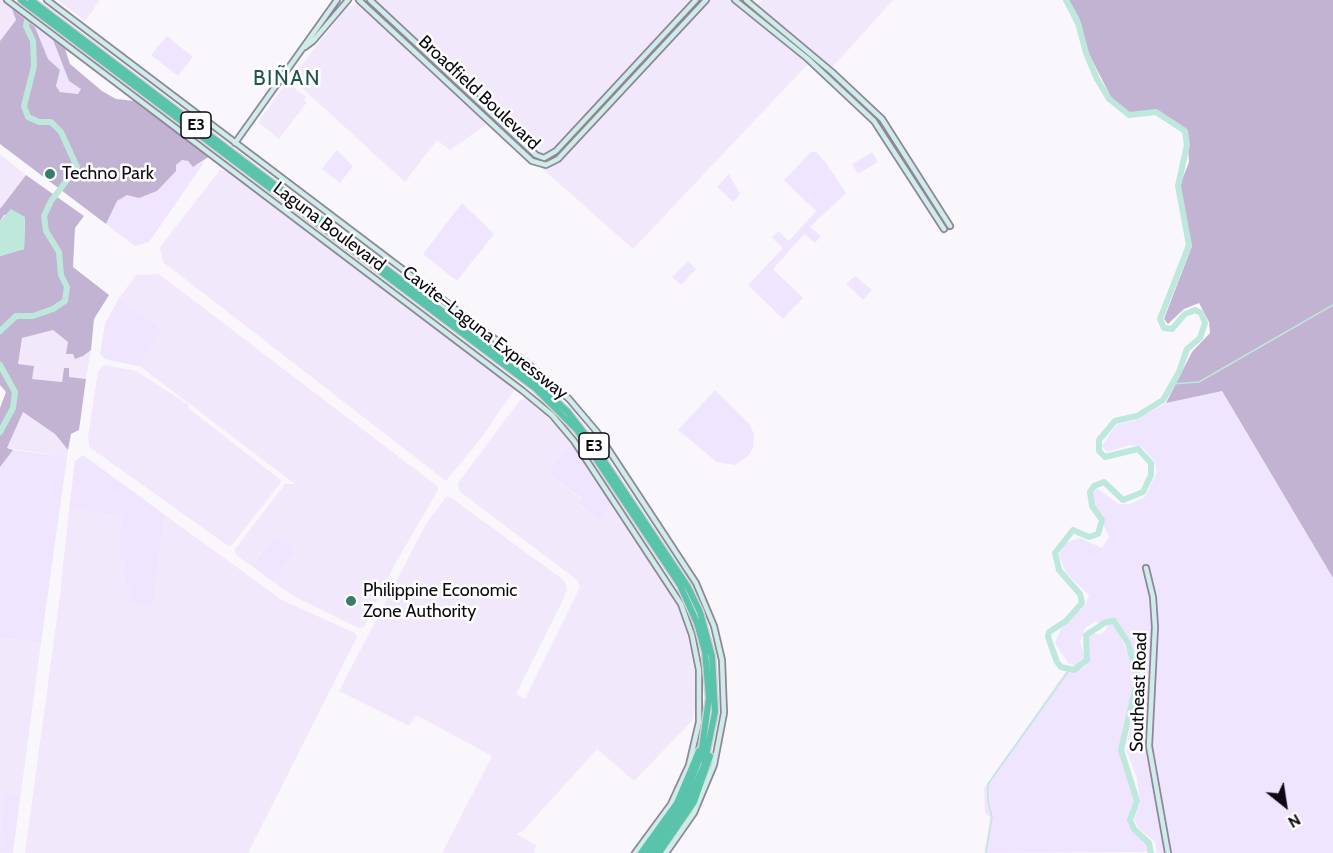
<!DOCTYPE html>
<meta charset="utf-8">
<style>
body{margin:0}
#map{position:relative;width:1333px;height:853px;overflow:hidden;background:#f9f7fc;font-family:Cabin,sans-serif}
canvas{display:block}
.north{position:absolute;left:1255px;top:775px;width:60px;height:60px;-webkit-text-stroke:4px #fff;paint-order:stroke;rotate:150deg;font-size:16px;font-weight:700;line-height:24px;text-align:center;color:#0d0911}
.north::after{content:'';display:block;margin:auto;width:21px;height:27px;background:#0d0911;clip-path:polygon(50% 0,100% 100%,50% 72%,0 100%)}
</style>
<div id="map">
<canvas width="1333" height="853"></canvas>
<div class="north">N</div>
</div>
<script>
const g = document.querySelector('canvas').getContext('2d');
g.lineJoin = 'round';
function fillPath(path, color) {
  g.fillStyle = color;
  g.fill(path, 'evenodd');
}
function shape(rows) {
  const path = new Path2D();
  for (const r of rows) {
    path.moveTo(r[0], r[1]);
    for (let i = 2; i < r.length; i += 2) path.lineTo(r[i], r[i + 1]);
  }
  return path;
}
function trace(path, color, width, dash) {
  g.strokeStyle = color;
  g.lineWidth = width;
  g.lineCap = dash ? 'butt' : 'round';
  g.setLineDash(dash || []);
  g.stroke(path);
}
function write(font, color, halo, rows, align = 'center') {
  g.font = font + ' Cabin,sans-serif';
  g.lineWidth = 5;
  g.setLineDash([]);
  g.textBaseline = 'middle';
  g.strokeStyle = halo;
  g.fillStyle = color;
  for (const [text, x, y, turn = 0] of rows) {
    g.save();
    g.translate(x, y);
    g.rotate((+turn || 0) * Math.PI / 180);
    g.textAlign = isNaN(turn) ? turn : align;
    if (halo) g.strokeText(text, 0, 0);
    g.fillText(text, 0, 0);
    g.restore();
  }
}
fillPath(shape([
 [0,0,12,9,16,20,0,41],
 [58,0,100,0,85,21],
 [363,0,730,0,746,15,763,0,893,0,828,72,814,59,807,65,633,249,490,122,450,150,437,140,405,182,291,78,348,6,353,6],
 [287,82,306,97,304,100,307,102,279,139,258,122],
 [0,154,26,175,0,209],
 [220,170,228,171,515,389,482,437,446,481,163,262,160,247],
 [159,274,437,486,438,490,395,564,364,627,359,628,295,597,273,582,295,552,273,537,252,566,236,555,235,549,285,484,295,484,138,365,163,330,119,298,136,275],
 [53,330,68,342,73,354,78,358,91,350,86,379,68,377,64,368,62,382,32,379,18,364,22,338],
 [105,365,136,371,189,405,188,408,282,481,232,545,228,546,89,447,88,436,98,371],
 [530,398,571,442,547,472,582,500,579,505,599,521,612,504,682,611,694,666,696,698,693,720,634,781,597,749,523,831,516,834,536,845,534,853,442,853,492,756,416,715,409,726,339,691,426,524,446,497,450,497,565,581,567,590,562,602,516,694,525,699,580,587,577,580,459,491,458,483,520,400],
 [23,412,55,434,68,450,67,457,7,448],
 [69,509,122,517,117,558,125,560,123,585,132,586,129,603,153,606,165,515,282,600,355,633,357,637,248,853,25,853,60,595],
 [0,638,41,643,13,853,0,853]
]), '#f2e8fc');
fillPath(shape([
 [35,27,53,40,69,81,82,89,78,94,60,92,56,87,60,70,48,59],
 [167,36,193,57,178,76,151,55],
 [337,150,353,166,340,183,322,169],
 [811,152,816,152,826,163,846,193,810,227,821,236,815,243,804,234,773,269,803,298,783,319,748,285,783,248,772,238,778,231,789,241,816,211,784,180],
 [872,152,878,162,858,174,852,164],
 [182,160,188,161,193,167,205,161,149,242,135,246,106,224,117,201],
 [729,174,740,194,733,202,717,187],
 [462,203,494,234,457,281,423,254],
 [688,261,696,269,681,285,672,277],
 [855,276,872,290,863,300,846,284],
 [119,298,163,330,138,366,105,359,100,354,105,324],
 [715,390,750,425,754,434,753,448,749,455,735,465,717,462,678,430],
 [1221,390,1333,578,1333,853,1157,853,1155,842,1138,828,1134,819,1140,803,1137,778,1126,749,1142,672,1126,637,1116,619,1104,620,1099,624,1096,621,1085,628,1080,642,1085,657,1076,666,1068,663,1055,643,1061,629,1086,604,1089,595,1067,574,1059,556,1064,543,1080,538,1102,548,1109,537,1090,496,1097,488,1119,504,1130,504,1145,497,1157,472,1154,460,1142,447,1130,445,1107,452,1102,446,1112,431,1118,424,1134,421,1166,403],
 [571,442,612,504,599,521,579,504,582,499,547,472],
 [13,450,67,457,41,643,0,638,0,467],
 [83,455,165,515,153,607,129,603,132,586,123,586,125,560,117,558,122,517,69,509,75,461],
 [274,536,295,552,273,582,252,566],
 [1114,622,1134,666,1135,679,1119,748,1135,801,1128,820,1131,830,1148,845,1148,852,984,853,990,818,985,812,984,788,1066,671,1073,673,1086,666,1090,659,1088,637,1092,633,1100,635,1106,630,1107,623],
 [4,793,20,796,12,853,0,852]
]), '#f0e5fe');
fillPath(shape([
 [1069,0,1333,0,1333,578,1222,391,1166,403,1192,352,1210,333,1209,322,1199,303,1184,309,1168,324,1164,319,1192,246,1186,228,1180,185,1189,162,1187,131,1156,110,1130,113,1111,97,1088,52,1079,18],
 [12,9,35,27,48,59,60,70,56,86,60,92,78,94,81,89,69,81,53,40,65,49,70,64,102,91,116,99,135,101,210,156,193,167,188,161,182,160,176,165,176,171,157,191,139,198,127,195,117,201,106,224,0,144,0,41,16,20],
 [26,175,84,216,75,228,73,267,109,295,94,319,91,350,83,356,75,359,73,354,66,354,68,342,53,330,22,338,18,364,34,366,32,379,62,382,64,368,69,368,69,377,86,379,79,430,71,434,68,450,55,434,23,412,7,448,13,450,0,467,0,408,6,392,0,385,0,256,24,249,25,217,4,215,0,221,0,209]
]), '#c2b3d3');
fillPath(shape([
 [11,209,25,217,24,249,0,256,0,221]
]), '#bde8db');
trace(shape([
 [1171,384,1199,382,1333,305],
 [986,853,992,817,988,801,988,784,1070,669]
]), '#bde8db', 1.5);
trace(shape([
 [1066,0,1078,23,1086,53,1097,79,1109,99,1129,115,1156,112,1185,131,1187,145,1178,186,1189,245,1160,319,1164,328,1172,329,1185,314,1195,310,1201,313,1205,323,1200,338,1187,349,1179,372,1163,400,1137,416,1115,421,1099,440,1099,451,1105,457,1138,449,1151,463,1151,475,1143,492,1123,500,1104,482,1094,486,1090,492,1092,506,1102,520,1098,534,1089,537,1073,530,1055,553,1059,570,1080,594,1082,603,1066,621,1049,632,1048,637,1057,662,1061,667,1074,670,1087,660,1086,635,1106,622,1114,621,1128,643,1138,677,1121,750,1137,801,1130,820,1134,829,1149,843,1151,853],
 [0,331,16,316,33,316,53,309,65,301,67,287,61,275,59,252,46,231,44,216,51,201,77,167,61,132,51,122,39,122,28,117,24,106,34,66,33,41,26,26,30,4],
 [0,365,15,392,13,408,0,432]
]), '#bde8db', 6);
const secondary = shape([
 [7,0,523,391,552,415,574,441,681,604,692,635,699,670,699,722,689,765,671,804,635,853],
 [47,0,533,368,569,399,597,432,696,583,714,626,722,660,724,713,714,765,694,813,666,853],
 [359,0,532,161,546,165,558,159,706,0],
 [370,0,536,155,544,158,556,151,696,0],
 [735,0,808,59,874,121,944,229],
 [746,0,832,72,882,119,950,226],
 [305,47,313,41,348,0],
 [235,143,337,0],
 [1146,568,1153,597,1155,627,1149,746,1168,853]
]);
const highway = shape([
 [21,0,535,388,577,430,680,585,697,623,705,652,709,698,701,755,681,806,647,853],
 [31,0,538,384,568,412,592,443,688,587,700,612,712,656,715,712,704,766,685,808,653,853],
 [641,853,677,803,699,751],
 [659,853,694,802,710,756]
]);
trace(secondary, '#90859c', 8);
trace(highway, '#d3d3d4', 9);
trace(secondary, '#ceede6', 4.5);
trace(highway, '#5ac3ab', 6);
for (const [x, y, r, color] of [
 [50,174,6,"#3a7b6c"],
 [351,601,6,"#3a7b6c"]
]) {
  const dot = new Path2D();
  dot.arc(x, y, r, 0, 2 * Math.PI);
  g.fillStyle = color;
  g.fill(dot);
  trace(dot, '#fff', 2);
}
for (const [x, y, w] of [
 [196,125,30],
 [594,446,30]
]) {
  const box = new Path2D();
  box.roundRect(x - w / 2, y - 13, w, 26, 4.5);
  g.fillStyle = '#fff';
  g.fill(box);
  trace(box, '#0d0911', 1.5);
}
write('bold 16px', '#0d0911', null, [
 ["E3",196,125],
 ["E3",594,446]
]);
write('18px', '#0d0911', '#fff', [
 ["Broadfield Boulevard",479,93,43],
 ["Laguna Boulevard",329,227,37],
 ["Cavite–Laguna Expressway",485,333,38],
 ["Southeast Road",1139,692,-88]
]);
write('18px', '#0d0911', '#fff', [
 ["Techno Park",62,174],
 ["Philippine Economic",363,591],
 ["Zone Authority",363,612]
], 'left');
g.letterSpacing = '1.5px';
write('21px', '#21564a', '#fff', [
 ["BIÑAN",287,79]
]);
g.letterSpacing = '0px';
</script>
